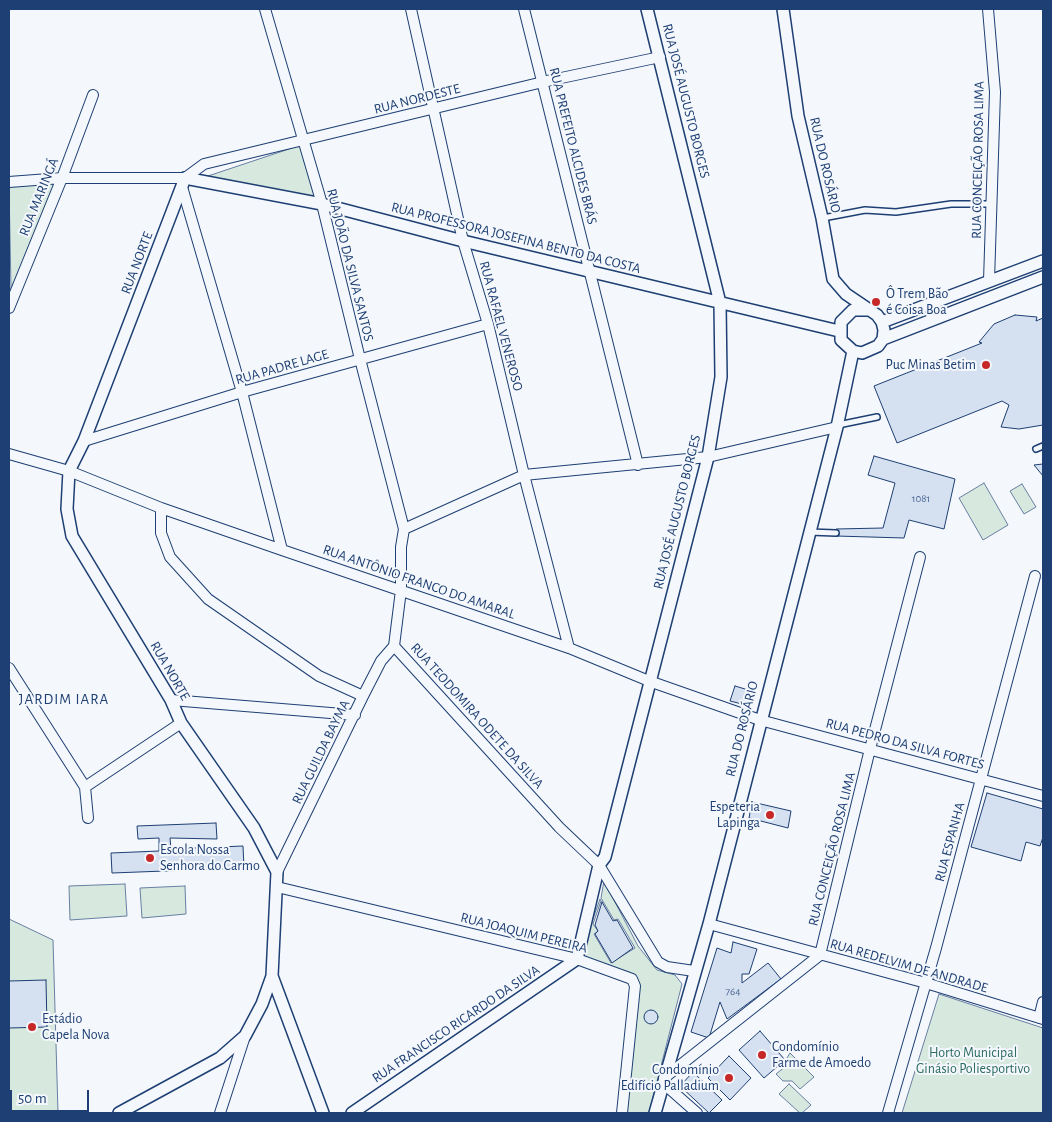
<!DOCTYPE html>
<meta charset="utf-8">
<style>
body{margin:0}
#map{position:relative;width:1052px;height:1122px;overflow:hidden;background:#f4f7fb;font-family:"Alegreya Sans",sans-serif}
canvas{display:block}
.frame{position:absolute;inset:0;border:10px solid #1d3f73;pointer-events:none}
.scale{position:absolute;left:10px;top:1090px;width:79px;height:22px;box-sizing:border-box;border:2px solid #1d3f73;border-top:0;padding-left:6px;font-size:15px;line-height:18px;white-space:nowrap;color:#1d3f73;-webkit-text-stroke:4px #f4f7fb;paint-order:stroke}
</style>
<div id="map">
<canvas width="1052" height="1122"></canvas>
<div class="frame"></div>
<div class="scale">50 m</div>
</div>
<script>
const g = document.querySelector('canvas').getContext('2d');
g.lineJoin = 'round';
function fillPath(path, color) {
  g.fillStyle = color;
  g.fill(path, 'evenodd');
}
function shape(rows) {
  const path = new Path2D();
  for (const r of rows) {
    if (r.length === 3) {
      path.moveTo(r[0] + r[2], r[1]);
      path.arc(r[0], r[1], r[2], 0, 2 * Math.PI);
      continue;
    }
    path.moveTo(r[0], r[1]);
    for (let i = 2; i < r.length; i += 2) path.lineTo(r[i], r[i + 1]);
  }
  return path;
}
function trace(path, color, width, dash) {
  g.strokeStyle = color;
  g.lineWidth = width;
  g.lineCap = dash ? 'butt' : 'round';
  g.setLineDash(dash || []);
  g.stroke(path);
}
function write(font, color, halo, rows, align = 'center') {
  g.font = font + ' "Alegreya Sans",sans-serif';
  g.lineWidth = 4;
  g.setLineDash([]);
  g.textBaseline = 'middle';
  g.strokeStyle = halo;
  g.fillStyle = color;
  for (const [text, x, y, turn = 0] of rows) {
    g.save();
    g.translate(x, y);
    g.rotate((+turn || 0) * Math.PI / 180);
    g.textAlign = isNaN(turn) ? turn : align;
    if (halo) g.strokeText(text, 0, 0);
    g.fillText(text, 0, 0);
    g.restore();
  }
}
const green = shape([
 [301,145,315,198,205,177,301,145],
 [56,183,11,289,9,186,56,183],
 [984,483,1008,525,983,540,959,498,984,483],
 [1022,484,1036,507,1024,514,1010,491,1022,484],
 [604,881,638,946,657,970,675,975,682,984,649,1113,627,1113,636,982,629,972,579,958,600,899,601,901,593,924,598,931,594,934,611,963,635,948,618,919,614,920,601,898,604,881],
 [125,884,127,916,70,920,69,886,125,884],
 [185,886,186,914,142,918,140,888,185,886],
 [9,919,53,940,58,1113,9,1113,9,919],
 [939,994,1043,1028,1043,1113,902,1113,939,994],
 [790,1053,814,1077,800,1089,792,1081,783,1081,776,1074,791,1062,787,1058,790,1053],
 [789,1084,811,1105,802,1113,800,1113,779,1094,789,1084]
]);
fillPath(green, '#d7e8df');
trace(green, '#687fa3', 1);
const building = shape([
 [1015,315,1037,317,1036,321,1043,318,1043,425,1019,429,1001,427,1009,405,1002,401,897,443,874,386,982,343,979,342,994,324,1015,315],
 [874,456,955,479,944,529,909,520,904,538,836,536,836,529,883,528,895,483,868,475,874,456],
 [1043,464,1043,476,1034,465,1043,464],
 [735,686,755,692,752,703,746,705,730,701,735,686],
 [987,793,1043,809,1043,837,1040,846,1026,842,1021,861,971,847,987,793],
 [752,802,791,811,788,828,749,818,752,802],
 [216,823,217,839,170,838,171,849,243,846,244,868,112,873,111,853,159,851,159,838,138,839,137,826,216,823],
 [602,902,613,921,617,920,633,948,612,963,595,934,598,931,595,925,602,902],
 [733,942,757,949,749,974,742,974,742,983,768,963,781,979,727,1019,720,1002,709,1038,691,1032,717,948,731,953,733,942],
 [46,980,47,1027,9,1028,9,981,46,980],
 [651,1017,7],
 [760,1031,785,1060,764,1078,739,1050,760,1031],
 [729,1056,751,1078,730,1100,708,1078,729,1056],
 [693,1072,722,1100,709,1113,680,1086,693,1072]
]);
fillPath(building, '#d5e0f0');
trace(building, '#1d3f73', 1);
const service = shape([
 [823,218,865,210,896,212,951,204,991,204],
 [838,425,877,417],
 [1036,449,1043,446],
 [809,532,836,533]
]);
const minor = shape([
 [265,9,322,204,360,359,404,529],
 [411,9,463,241,488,324,524,475,569,648],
 [524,9,638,465],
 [988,9,995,92,989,281],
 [9,182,62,178,185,178,204,164,547,81,660,57],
 [182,187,242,392,282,550],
 [9,308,62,178,93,95],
 [84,441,242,392,488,324],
 [9,454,69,471,161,508,282,550,569,648,649,681,760,720,1043,796],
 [161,508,161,533,170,557,208,599,319,676,363,696],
 [9,668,85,787,88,818],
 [171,700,355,715],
 [85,787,181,723],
 [277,872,363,696,381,661,394,646],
 [277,887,577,959,632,979,635,986,622,1113],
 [709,924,926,983,1043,1019],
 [694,971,667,967,658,962,599,865,559,827,394,646,401,590,401,547,404,529,524,475,708,457,837,427],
 [1039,1018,1043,1002],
 [664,1078,820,955,870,749,920,557],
 [663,1083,697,1113],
 [220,1113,245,1036],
 [888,1113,936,948,1035,576]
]);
const tertiary = shape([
 [783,9,798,116,822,218,833,279,846,294,877,315,882,322,884,330,883,339,878,346,862,353,853,351,841,340,841,322,853,310,870,310],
 [882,322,1043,261],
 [883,339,1043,277],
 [272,976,323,1113],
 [119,1113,220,1058,245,1036,262,1004,272,976,277,872,254,828,181,723,171,700,72,536,67,509,69,471,84,441,185,178,322,204,463,241,839,331],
 [352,1113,577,959,599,865,605,857,708,457,721,377,720,303,647,9],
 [655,1113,709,924,837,427,853,351]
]);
trace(service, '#1d3f73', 8);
trace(minor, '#1d3f73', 12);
trace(tertiary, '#1d3f73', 14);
trace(service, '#f4f7fb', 5);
trace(minor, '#f4f7fb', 10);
trace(tertiary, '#f4f7fb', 11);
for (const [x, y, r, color] of [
 [876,302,5,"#c62828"],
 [986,365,5,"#c62828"],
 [770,815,5,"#c62828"],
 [150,858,5,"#c62828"],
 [32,1027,5,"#c62828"],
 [762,1055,5,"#c62828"],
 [729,1078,5,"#c62828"]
]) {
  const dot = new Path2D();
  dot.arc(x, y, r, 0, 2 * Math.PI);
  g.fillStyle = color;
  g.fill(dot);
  trace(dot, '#f4f7fb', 2);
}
write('11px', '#4b6792', null, [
 ["1081",921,499],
 ["764",733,992]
]);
write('14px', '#1d3f73', '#f4f7fb', [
 ["RUA NORDESTE",417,99,-14],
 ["RUA JOSÉ AUGUSTO BORGES",686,101,76],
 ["RUA PREFEITO ALCIDES BRÁS",573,146,76],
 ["RUA CONCEIÇÃO ROSA LIMA",978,160,-89],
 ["RUA DO ROSÁRIO",825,165,77],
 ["RUA MARINGÁ",39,197,-68],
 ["RUA PROFESSORA JOSEFINA BENTO DA COSTA",516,238,14],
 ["RUA NORTE",137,263,-69],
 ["RUA JOÃO DA SILVA SANTOS",350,265,76],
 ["RUA RAFAEL VENEROSO",501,326,75],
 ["RUA PADRE LAGE",282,367,-16],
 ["RUA JOSÉ AUGUSTO BORGES",677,512,-76],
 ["RUA ANTÔNIO FRANCO DO AMARAL",419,582,19],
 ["RUA NORTE",170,671,60],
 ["RUA TEODOMIRA ODETE DA SILVA",477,716,48],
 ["RUA DO ROSÁRIO",742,729,-76],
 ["RUA PEDRO DA SILVA FORTES",905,744,15],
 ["RUA GUILDA BAYMA",321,752,-64],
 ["RUA ESPANHA",950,842,-75],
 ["RUA CONCEIÇÃO ROSA LIMA",832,849,-76],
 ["RUA JOAQUIM PEREIRA",524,933,14],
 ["RUA REDELVIM DE ANDRADE",909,966,16],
 ["RUA FRANCISCO RICARDO DA SILVA",456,1024,-34]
]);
write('14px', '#1d3f73', '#f4f7fb', [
 ["Ô Trem Bão",886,294],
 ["é Coisa Boa",886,310],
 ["Puc Minas Betim",976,365,"right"],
 ["Espeteria",760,807,"right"],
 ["Lapinga",760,823,"right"],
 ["Escola Nossa",160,850],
 ["Senhora do Carmo",160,866],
 ["Estádio",42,1019],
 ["Capela Nova",42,1035],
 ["Condomínio",772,1047],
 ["Farme de Amoedo",772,1063],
 ["Condomínio",719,1070,"right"],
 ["Edifício Palladium",719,1086,"right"]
], 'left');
write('14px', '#2c6c60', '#f4f7fb', [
 ["Horto Municipal",973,1053],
 ["Ginásio Poliesportivo",973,1069]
]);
g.letterSpacing = '1px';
write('15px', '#1d3f73', '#f4f7fb', [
 ["JARDIM IARA",64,699]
]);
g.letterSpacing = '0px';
</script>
